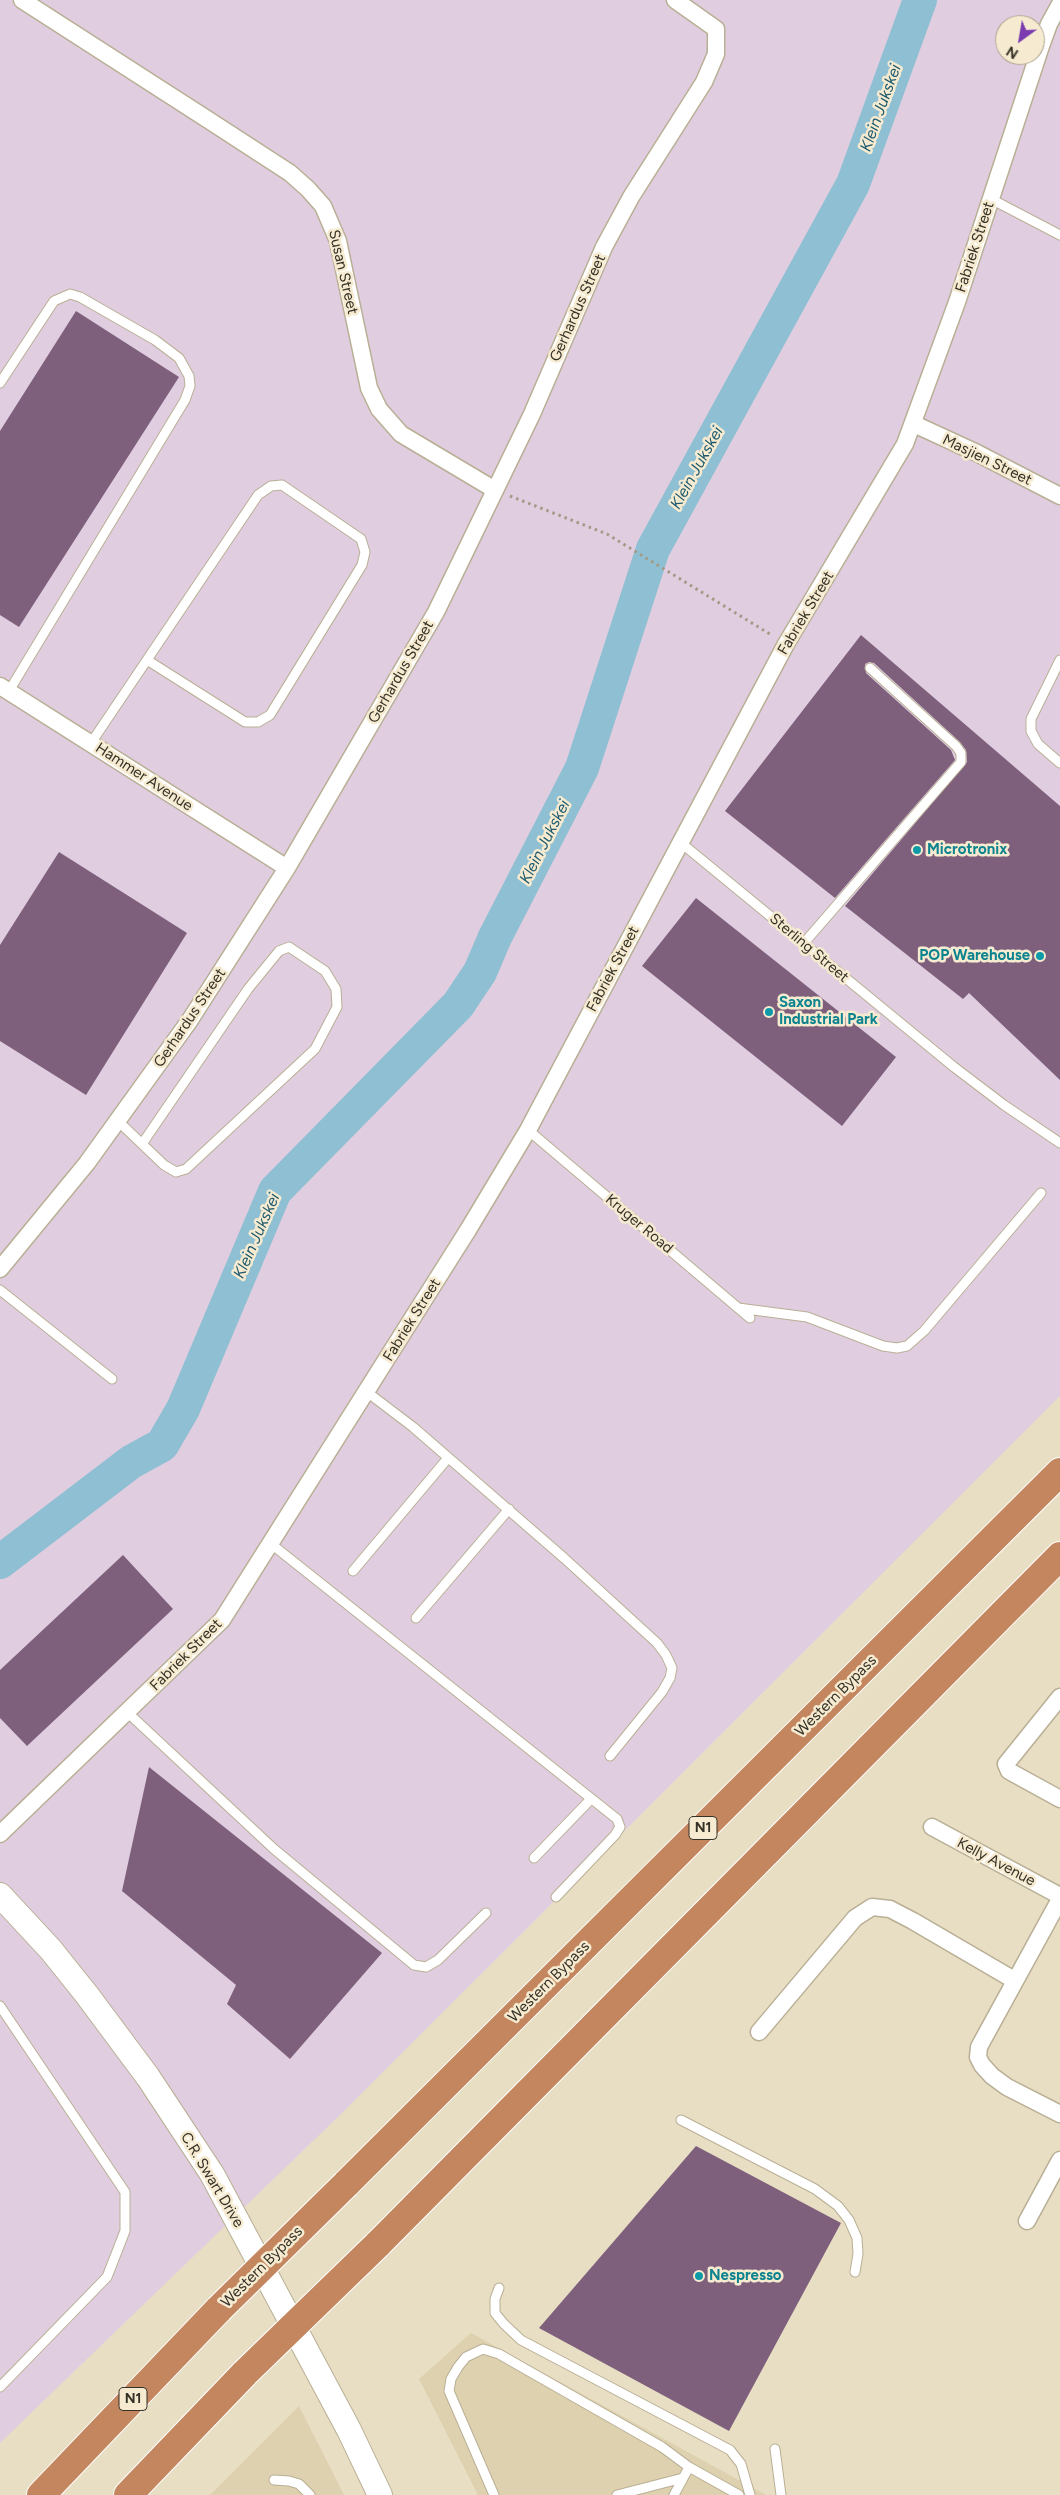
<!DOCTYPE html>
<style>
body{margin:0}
#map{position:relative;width:1060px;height:2495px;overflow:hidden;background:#e8dec3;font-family:Figtree,sans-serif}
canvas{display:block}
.north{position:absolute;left:995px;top:15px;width:50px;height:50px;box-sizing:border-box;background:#f6ebd0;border:1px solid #a9a18c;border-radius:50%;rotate:212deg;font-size:14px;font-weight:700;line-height:20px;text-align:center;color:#353127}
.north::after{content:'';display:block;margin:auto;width:18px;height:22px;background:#7a3bb0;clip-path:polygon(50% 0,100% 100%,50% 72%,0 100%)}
</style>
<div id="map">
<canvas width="1060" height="2495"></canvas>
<div class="north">N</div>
</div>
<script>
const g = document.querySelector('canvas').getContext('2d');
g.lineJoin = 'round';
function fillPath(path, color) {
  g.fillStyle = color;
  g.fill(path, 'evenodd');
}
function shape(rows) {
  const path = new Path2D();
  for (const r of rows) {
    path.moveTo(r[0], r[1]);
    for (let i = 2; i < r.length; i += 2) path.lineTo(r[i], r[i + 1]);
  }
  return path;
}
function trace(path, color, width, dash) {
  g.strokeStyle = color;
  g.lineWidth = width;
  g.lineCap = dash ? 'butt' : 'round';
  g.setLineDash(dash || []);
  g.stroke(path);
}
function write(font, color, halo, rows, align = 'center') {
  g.font = font + ' Figtree,sans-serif';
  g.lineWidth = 5;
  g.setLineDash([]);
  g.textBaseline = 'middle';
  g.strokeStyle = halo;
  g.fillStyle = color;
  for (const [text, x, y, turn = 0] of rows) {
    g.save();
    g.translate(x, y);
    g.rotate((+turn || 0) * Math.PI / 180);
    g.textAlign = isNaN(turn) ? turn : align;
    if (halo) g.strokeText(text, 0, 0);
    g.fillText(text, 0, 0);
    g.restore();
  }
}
fillPath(shape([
 [471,2333,766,2495,478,2495,419,2379],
 [299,2406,344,2495,210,2495]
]), '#ded1af');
fillPath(shape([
 [0,0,1060,0,1060,1396,339,2116,0,2443],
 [1005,25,1035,25,1035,55,1005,55]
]), '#e0cee0');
trace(shape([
 [0,1562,131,1462,162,1445,183,1409,275,1191,458,1005,480,972,495,937,582,768,653,549,853,184,920,0]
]), '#8fbfd2', 34);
fillPath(shape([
 [76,311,179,377,19,627,0,615,0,431],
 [861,635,1060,806,1060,1080,969,993,963,999,845,906,967,762,966,750,960,742,874,663,869,662,865,664,866,673,951,750,955,760,835,898,725,811],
 [59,852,187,933,86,1095,0,1041,0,945],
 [696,898,896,1057,842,1126,642,966],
 [123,1555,173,1609,27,1746,0,1718,0,1670],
 [149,1767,382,1953,290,2059,227,2004,236,1985,122,1891],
 [696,2146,841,2223,729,2431,539,2328]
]), '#7e607d');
const lane = shape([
 [991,199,1060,235],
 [0,383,54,301,70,294,80,297,155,340,179,358,189,376,190,386,185,400,9,691],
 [1060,660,1031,719,1031,731,1038,744,1060,763],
 [91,743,258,495,271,486,282,485,361,539,365,552,362,565,270,715,258,722,245,722,147,660],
 [680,842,954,1067,1004,1105,1060,1143],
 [804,943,961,762,961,753,956,746,870,668],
 [118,1121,164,1165,176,1172,186,1169,315,1049,337,1007,336,989,325,971,289,947,279,951,248,989,142,1144],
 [528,1130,750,1318],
 [0,1290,112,1379],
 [738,1308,807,1317,883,1346,897,1348,907,1346,924,1331,1041,1193],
 [367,1392,413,1427,564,1558,657,1643,666,1655,672,1668,670,1678,662,1692,610,1756],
 [270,1543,617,1819,620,1827,615,1835,556,1897],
 [353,1571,448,1458],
 [416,1618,509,1509],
 [127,1712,274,1849,414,1965,426,1967,438,1960,486,1913],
 [534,1858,591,1799],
 [0,2006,125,2192,125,2231,107,2277,0,2387],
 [681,2120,815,2189,838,2206,849,2220,857,2238,858,2254,855,2272],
 [499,2288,495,2299,495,2313,504,2324,521,2340,730,2450,741,2464,750,2495],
 [775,2449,781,2495],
 [274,2480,289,2481,299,2484,310,2495],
 [494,2495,449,2391,451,2379,458,2367,466,2357,483,2349,499,2354,662,2447,689,2467],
 [617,2495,683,2478],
 [674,2495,689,2467,739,2495]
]);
const street = shape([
 [22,0,210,121,290,173,308,189,323,206,338,241,369,388,379,409,401,434,495,490],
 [914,424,977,453,1060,496],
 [0,686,287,868],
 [0,1269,87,1163,190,1020,287,868,436,612,532,414,604,247,631,197,704,82,716,54,716,29,675,0],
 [1060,1697,1006,1764,1009,1771,1060,1799],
 [932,1827,1060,1896],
 [0,1834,222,1620,468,1230,528,1130,786,644,905,444,957,302,1041,46,1049,24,1060,4],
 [1060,1899,979,2047,978,2057,982,2065,992,2076,1007,2087,1060,2114],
 [759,2032,855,1918,872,1907,890,1909,913,1921,1014,1980],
 [1027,2221,1060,2160]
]);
const secondary = shape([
 [0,1895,51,1950,87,1995,148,2077,212,2174,349,2430,380,2495]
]);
const highway = shape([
 [346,2184,1060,1472],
 [377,2245,1060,1556],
 [41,2495,219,2309],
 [128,2495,245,2373]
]);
trace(lane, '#b9af95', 11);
trace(street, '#b9af95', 19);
trace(secondary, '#b9af95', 26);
trace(highway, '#fff', 30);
trace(shape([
 [510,496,607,534,773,636]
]), '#a29a86', 3, [2.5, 4]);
trace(lane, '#fff', 9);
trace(street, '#fff', 16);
trace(secondary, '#fff', 24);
trace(highway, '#c4865f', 28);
const highwayBridge = shape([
 [219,2309,346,2184],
 [245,2373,377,2245]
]);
trace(highwayBridge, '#fff', 30, []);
trace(highwayBridge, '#c4865f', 28);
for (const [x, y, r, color] of [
 [917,850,5,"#0f9aa8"],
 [1040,956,5,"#0f9aa8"],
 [769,1012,5,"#0f9aa8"],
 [699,2276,5,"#0f9aa8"]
]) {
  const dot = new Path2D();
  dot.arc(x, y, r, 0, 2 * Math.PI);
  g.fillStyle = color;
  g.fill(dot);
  trace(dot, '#f6ebd0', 2);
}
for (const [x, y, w] of [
 [703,1828,28],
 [133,2399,28]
]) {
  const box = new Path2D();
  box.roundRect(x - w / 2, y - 11.5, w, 23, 4);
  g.fillStyle = '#f6ebd0';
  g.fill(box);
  trace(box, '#353127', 1);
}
write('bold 14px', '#353127', null, [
 ["N1",703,1828],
 ["N1",133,2399]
]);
write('15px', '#353127', '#f6ebd0', [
 ["Fabriek Street",975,247,-72],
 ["Susan Street",343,272,77],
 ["Gerhardus Street",578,308,-66],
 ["Masjien Street",987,460,26],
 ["Fabriek Street",806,613,-59],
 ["Gerhardus Street",401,672,-60],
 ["Hammer Avenue",144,777,33],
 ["Sterling Street",809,948,40],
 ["Fabriek Street",613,969,-62],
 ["Gerhardus Street",190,1018,-56],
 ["Kruger Road",639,1224,40],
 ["Fabriek Street",412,1320,-58],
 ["Fabriek Street",186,1655,-45],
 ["Western Bypass",836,1696,-45],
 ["Kelly Avenue",996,1862,28],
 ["Western Bypass",549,1982,-45],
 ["C.R. Swart Drive",212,2180,59],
 ["Western Bypass",262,2267,-45]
]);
write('bold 15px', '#0d838f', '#f6ebd0', [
 ["Microtronix",927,850],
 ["POP Warehouse",1030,956,"right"],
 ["Saxon",779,1003],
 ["Industrial Park",779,1020],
 ["Nespresso",709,2276]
], 'left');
write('italic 16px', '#1d5a6f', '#f6ebd0', [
 ["Klein Jukskei",881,108,-70],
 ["Klein Jukskei",697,468,-61],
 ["Klein Jukskei",545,842,-63],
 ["Klein Jukskei",257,1236,-66]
]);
</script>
